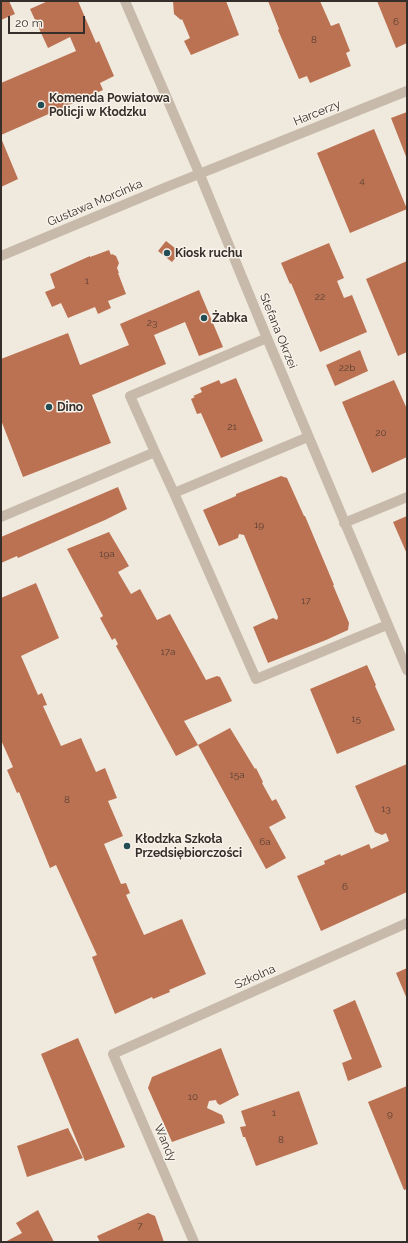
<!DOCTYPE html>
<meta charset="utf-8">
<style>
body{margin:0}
#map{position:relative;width:408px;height:1243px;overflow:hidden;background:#f0e9de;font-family:Raleway,sans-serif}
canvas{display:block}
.frame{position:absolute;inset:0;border:2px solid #362e2a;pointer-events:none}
.scale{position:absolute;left:8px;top:16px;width:77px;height:18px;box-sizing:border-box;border:2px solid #362e2a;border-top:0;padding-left:5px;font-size:12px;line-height:14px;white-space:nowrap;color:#362e2a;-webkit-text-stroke:3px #f8f3ea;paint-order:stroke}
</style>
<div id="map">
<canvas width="408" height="1243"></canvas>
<div class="frame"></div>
<div class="scale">20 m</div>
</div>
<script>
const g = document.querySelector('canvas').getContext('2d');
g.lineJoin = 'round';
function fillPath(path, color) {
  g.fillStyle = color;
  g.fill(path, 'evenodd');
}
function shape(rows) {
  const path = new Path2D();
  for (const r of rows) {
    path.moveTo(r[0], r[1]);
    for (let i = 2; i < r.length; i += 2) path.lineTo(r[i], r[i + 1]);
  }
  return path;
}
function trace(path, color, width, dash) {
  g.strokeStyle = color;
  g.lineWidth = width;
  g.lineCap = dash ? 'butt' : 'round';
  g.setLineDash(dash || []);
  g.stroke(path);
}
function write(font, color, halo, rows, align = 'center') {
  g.font = font + ' Raleway,sans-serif';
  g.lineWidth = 3;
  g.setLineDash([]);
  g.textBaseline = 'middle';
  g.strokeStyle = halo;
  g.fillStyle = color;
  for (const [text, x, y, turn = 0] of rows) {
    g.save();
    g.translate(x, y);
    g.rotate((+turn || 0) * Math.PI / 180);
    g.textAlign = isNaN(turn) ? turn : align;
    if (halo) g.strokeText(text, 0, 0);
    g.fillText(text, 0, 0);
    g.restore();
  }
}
fillPath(shape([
 [1,1,9,1,15,14,1,20],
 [48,1,78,1,96,43,99,41,114,76,100,83,103,90,1,135,1,83,76,51,70,37,48,48,30,9],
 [173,1,226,1,239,35,191,55,184,41,190,38,182,19,181,20,174,14],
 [268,1,320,1,331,26,339,23,350,51,346,53,351,66,310,83,307,76,299,79,278,30,279,29],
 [377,1,407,1,407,43,396,48],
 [407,112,407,159,391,118],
 [374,129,407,209,350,233,317,153],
 [1,138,18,179,1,187],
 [166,241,180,252,172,262,158,251],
 [329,243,344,278,337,281,344,298,352,295,367,332,320,352,291,283,290,284,281,263],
 [109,250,111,255,112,254,116,256,119,263,117,268,119,273,118,273,126,294,108,301,111,308,98,314,95,307,68,318,61,303,52,307,45,292,55,288,50,274,90,256,90,257],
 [407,261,407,352,398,356,366,279],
 [199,290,223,347,199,356,185,322,154,335,166,364,92,395,111,443,23,477,1,420,1,359,68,333,80,365,129,345,120,324],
 [360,350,368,371,335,386,326,365],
 [236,378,263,441,221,458,201,413,197,414,191,399,195,397,193,396,202,392,200,388,219,380,221,384],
 [394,380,407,409,407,457,372,473,342,402],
 [281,476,287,478,304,516,305,516,334,585,333,585,349,623,348,630,326,640,268,663,253,627,273,618,277,620,278,617,244,535,239,534,238,538,219,546,203,510,236,496,236,494],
 [118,487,127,509,105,520,18,558,17,556,1,563,1,537],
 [407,516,407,554,393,522],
 [109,532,129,566,118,572,131,594,140,589,157,620,170,614,206,680,217,676,220,677,232,701,184,721,198,745,230,728,255,769,256,768,263,782,262,783,272,801,276,799,286,818,269,827,286,858,266,869,198,745,176,756,116,646,118,644,115,638,112,640,100,618,103,616,67,549],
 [36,583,59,638,21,656,38,695,42,693,47,705,43,706,61,746,81,738,96,772,105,768,117,798,108,801,123,836,104,844,121,884,126,883,130,893,126,895,144,935,182,919,206,974,169,990,170,992,153,999,152,997,115,1014,92,957,97,955,56,865,50,868,19,792,17,793,7,770,13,767,1,740,1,598],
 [367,665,376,685,375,686,395,730,337,754,310,689],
 [407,764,407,892,321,931,297,876,325,864,324,861,340,854,341,856,369,844,371,849,389,841,386,833,382,835,375,832,355,786],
 [407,968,407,999,396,973],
 [355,1000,382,1067,348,1081,342,1063,352,1059,333,1010],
 [78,1038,125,1147,85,1161,41,1054],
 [221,1048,239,1095,220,1105,217,1103,216,1100,209,1101,207,1108,222,1115,225,1123,172,1142,148,1088,152,1077],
 [407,1086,407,1189,404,1190,368,1102],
 [299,1091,318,1144,256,1166,245,1137,243,1137,240,1127,246,1126,241,1111],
 [68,1128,83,1158,27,1177,17,1146],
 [38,1210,54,1242,5,1242,22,1233,16,1223],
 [148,1213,155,1216,164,1242,100,1242,97,1236]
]), '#bb7252');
trace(shape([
 [125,1,200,175,267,338,407,670],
 [1,256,164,188,407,91],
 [308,437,174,493,256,679,387,625],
 [155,452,130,396,267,338],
 [1,517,155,452,174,493],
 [344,523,407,497],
 [194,1242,113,1054,407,923]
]), '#c7baab', 10);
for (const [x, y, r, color] of [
 [41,105,4,"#234d54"],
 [167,253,4,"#234d54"],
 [204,318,4,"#234d54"],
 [49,407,4,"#234d54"],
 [127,846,4,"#234d54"]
]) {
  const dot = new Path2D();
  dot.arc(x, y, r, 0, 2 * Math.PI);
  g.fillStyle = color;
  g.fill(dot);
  trace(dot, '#f8f3ea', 1.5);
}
write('10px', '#573f34', null, [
 ["6",396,22],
 ["8",314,40],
 ["4",362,181],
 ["1",87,281],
 ["22",320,297],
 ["23",152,323],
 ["22b",347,368],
 ["21",232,427],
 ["20",381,433],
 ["19",259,525],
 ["19a",107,554],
 ["17",306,601],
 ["17a",168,652],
 ["15",356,719],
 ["15a",237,775],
 ["8",67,800],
 ["13",386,809],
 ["6a",265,842],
 ["6",345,887],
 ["10",193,1097],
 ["1",274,1113],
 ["9",390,1114],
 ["8",281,1140],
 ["7",140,1226]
]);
write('bold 12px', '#362e2a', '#f8f3ea', [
 ["Komenda Powiatowa",49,98],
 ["Policji w Kłodzku",49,112],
 ["Kiosk ruchu",175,253],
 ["Żabka",212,318],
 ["Dino",57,407],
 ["Kłodzka Szkoła",135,839],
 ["Przedsiębiorczości",135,853]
], 'left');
write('12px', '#362e2a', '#f8f3ea', [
 ["Harcerzy",317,113,-22],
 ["Gustawa Morcinka",95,203,-23],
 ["Stefana Okrzei",278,331,68],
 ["Szkolna",255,977,-24],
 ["Wandy",165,1143,67]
]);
</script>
